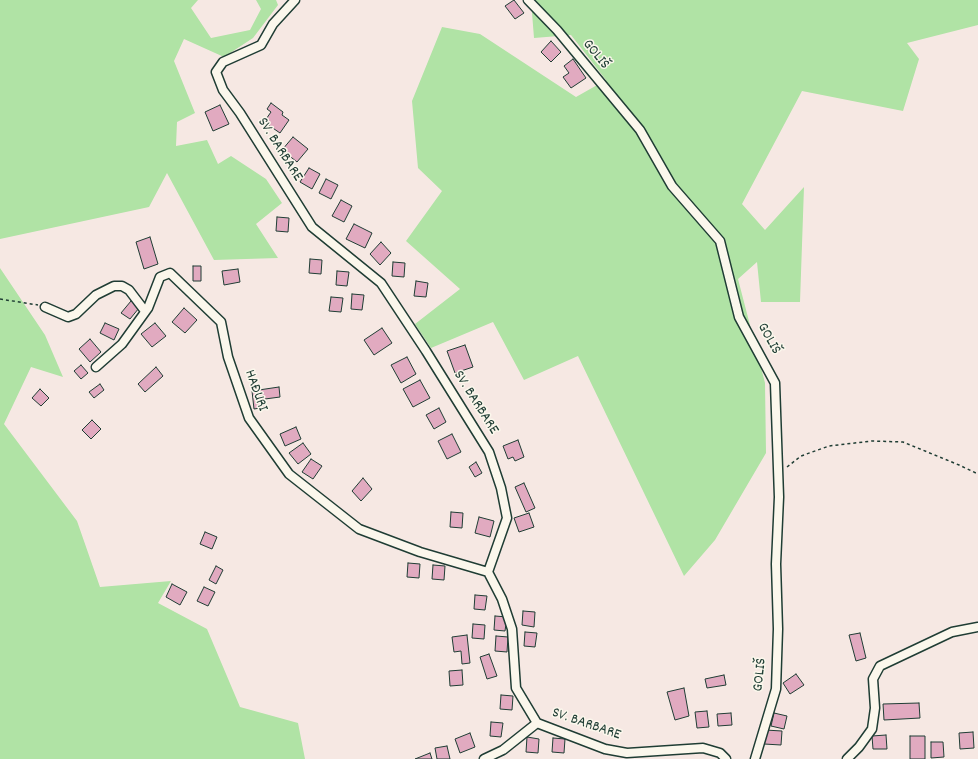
<!DOCTYPE html>
<meta charset="utf-8">
<style>
body{margin:0}
canvas{display:block;background:#f6e8e3}
</style>
<canvas width="978" height="759"></canvas>
<script>
const g = document.querySelector('canvas').getContext('2d');
g.lineJoin = 'round';
function fillPath(path, color) {
  g.fillStyle = color;
  g.fill(path, 'evenodd');
}
function shape(rows) {
  const path = new Path2D();
  for (const r of rows) {
    path.moveTo(r[0], r[1]);
    for (let i = 2; i < r.length; i += 2) path.lineTo(r[i], r[i + 1]);
  }
  return path;
}
function trace(path, color, width, dash) {
  g.strokeStyle = color;
  g.lineWidth = width;
  g.lineCap = dash ? 'butt' : 'round';
  g.setLineDash(dash || []);
  g.stroke(path);
}
function write(font, color, halo, rows, align = 'center') {
  g.font = font + ' Dekko,sans-serif';
  g.lineWidth = 3;
  g.setLineDash([]);
  g.textBaseline = 'middle';
  g.strokeStyle = halo;
  g.fillStyle = color;
  for (const [text, x, y, turn = 0] of rows) {
    g.save();
    g.translate(x, y);
    g.rotate((+turn || 0) * Math.PI / 180);
    g.textAlign = isNaN(turn) ? turn : align;
    if (halo) g.strokeText(text, 0, 0);
    g.fillText(text, 0, 0);
    g.restore();
  }
}
fillPath(shape([
 [0,0,198,0,191,8,211,38,250,30,261,9,256,0,276,0,278,5,253,38,224,57,184,39,174,61,195,113,177,122,176,146,207,140,218,164,231,156,266,179,282,203,256,224,278,258,214,260,167,173,149,207,0,239],
 [531,0,978,0,978,25,907,43,919,59,903,111,802,91,742,204,765,230,804,187,800,302,761,302,757,262,738,279,765,383,766,453,715,540,684,576,578,356,524,380,493,322,431,348,415,324,460,289,406,241,442,191,418,168,412,101,442,27,480,34,576,97,606,80,571,35,534,38],
 [0,268,45,335,63,377,31,367,4,424,77,521,100,587,171,581,158,603,207,629,240,707,298,723,305,759,0,759]
]), '#b0e3a5');
const building = shape([
 [514,0,524,13,515,19,505,6,514,0],
 [551,41,561,52,551,62,541,52,551,41],
 [573,59,586,78,571,88,563,77,569,73,564,66,573,59],
 [271,103,283,112,282,115,289,120,280,133,264,122,271,112,267,109,271,103],
 [220,105,229,124,213,131,205,112,220,105],
 [293,137,308,149,297,162,282,150,293,137],
 [309,168,320,174,312,189,300,182,309,168],
 [326,179,338,185,331,199,319,193,326,179],
 [341,200,352,206,344,222,332,216,341,200],
 [277,217,289,218,288,232,276,231,277,217],
 [354,224,372,233,365,248,346,239,354,224],
 [150,237,158,264,144,269,136,242,150,237],
 [381,242,391,253,380,265,370,254,381,242],
 [310,259,322,260,321,274,309,273,310,259],
 [393,262,405,263,404,277,392,276,393,262],
 [193,266,201,266,201,281,193,281,193,266],
 [238,269,240,282,224,285,222,271,238,269],
 [337,271,349,272,347,286,336,285,337,271],
 [416,281,428,283,426,297,414,296,416,281],
 [352,294,364,295,362,310,351,309,352,294],
 [331,297,343,298,341,312,329,311,331,297],
 [131,301,139,308,130,319,121,313,131,301],
 [184,308,197,320,185,333,172,322,184,308],
 [105,323,119,329,114,340,100,333,105,323],
 [155,323,166,336,152,347,141,334,155,323],
 [382,328,392,343,374,355,364,340,382,328],
 [90,339,101,352,90,362,79,349,90,339],
 [465,345,473,367,455,373,447,351,465,345],
 [407,357,416,374,401,383,391,365,407,357],
 [81,365,88,373,81,379,74,371,81,365],
 [156,367,163,376,145,392,138,384,156,367],
 [420,380,430,398,413,407,403,389,420,380],
 [100,384,104,390,94,398,89,392,100,384],
 [279,387,280,397,265,399,266,407,254,409,252,391,279,387],
 [40,389,49,398,41,406,32,398,40,389],
 [439,408,446,422,434,429,426,415,439,408],
 [92,420,101,429,91,439,82,430,92,420],
 [296,427,301,439,285,446,280,434,296,427],
 [452,434,461,452,447,459,438,441,452,434],
 [518,440,524,457,515,461,513,457,508,459,503,446,518,440],
 [303,443,311,454,298,464,289,453,303,443],
 [311,459,322,466,313,479,302,472,311,459],
 [476,462,482,473,475,477,469,467,476,462],
 [363,478,372,489,361,501,352,491,363,478],
 [524,483,535,508,526,512,515,487,524,483],
 [451,512,463,513,462,528,450,527,451,512],
 [529,513,534,527,519,532,514,518,529,513],
 [479,517,494,521,490,537,475,533,479,517],
 [205,532,217,537,212,549,200,544,205,532],
 [408,563,420,564,419,578,407,577,408,563],
 [433,565,445,566,444,580,432,579,433,565],
 [216,566,223,570,216,584,209,580,216,566],
 [172,584,187,592,180,605,166,597,172,584],
 [204,587,215,592,208,606,197,601,204,587],
 [475,595,487,596,485,610,474,609,475,595],
 [523,611,535,612,534,627,522,625,523,611],
 [495,616,507,617,505,631,494,630,495,616],
 [473,624,485,625,484,639,472,638,473,624],
 [525,632,537,633,535,647,524,646,525,632],
 [860,633,866,658,856,661,849,635,860,633],
 [467,635,470,663,462,664,461,651,454,652,452,637,467,635],
 [496,636,508,637,507,652,495,651,496,636],
 [489,654,497,676,487,679,480,657,489,654],
 [462,670,463,685,450,686,449,671,462,670],
 [796,674,804,685,790,694,783,683,796,674],
 [724,675,726,685,707,688,705,679,724,675],
 [684,688,689,716,675,720,667,692,684,688],
 [501,695,513,696,512,710,500,709,501,695],
 [919,703,920,718,884,720,883,704,919,703],
 [707,711,709,727,697,728,695,712,707,711],
 [731,713,732,725,718,726,717,714,731,713],
 [774,713,787,716,784,729,771,726,774,713],
 [491,722,503,723,501,737,490,736,491,722],
 [765,730,782,731,781,745,764,744,765,730],
 [973,732,974,748,960,749,959,733,973,732],
 [470,733,475,747,460,753,455,739,470,733],
 [886,735,887,749,873,749,872,736,886,735],
 [910,736,925,736,925,759,910,759,910,736],
 [527,737,539,739,538,753,526,752,527,737],
 [553,738,565,739,564,753,552,752,553,738],
 [931,742,943,742,944,757,931,758,931,742],
 [447,746,450,759,437,759,435,748,447,746],
 [430,753,432,759,415,759,430,753]
]);
fillPath(building, '#e1aac0');
trace(building, '#1f3d34', 1);
const street = shape([
 [295,0,273,24,261,45,223,62,216,72,223,90,240,113,312,227,381,283,426,351,489,452,501,488,507,518,488,572,502,599,512,629,516,688,537,723,605,749,627,753,703,748,720,753,726,759],
 [528,0,557,30,640,130,672,186,720,241,739,317,775,383,779,497,776,564,778,629,776,689,755,759],
 [45,307,68,317,76,314,96,295,114,286,122,286,129,290,145,311],
 [96,367,122,344,148,308,160,277,170,273,221,322,228,357,249,418,289,474,359,529,420,552,488,572],
 [484,759,503,750,537,723],
 [847,759,859,747,872,729,875,708,873,679,880,666,952,632,978,627]
]);
trace(street, '#1f3d34', 11);
trace(shape([
 [0,299,38,305],
 [787,467,801,456,829,446,872,441,903,442,959,465,978,474]
]), '#1f3d34', 1.5, [3, 3]);
trace(street, '#fbf7ec', 8);
write('15px', '#1f3d34', '#fbf7ec', [
 ["GOLIŠ",595,55,51],
 ["SV. BARBARE",279,150,58],
 ["GOLIŠ",768,339,61],
 ["HAĐURI",255,391,70],
 ["SV. BARBARE",475,403,58],
 ["GOLIŠ",761,675,-84],
 ["SV. BARBARE",586,725,19]
]);
</script>
